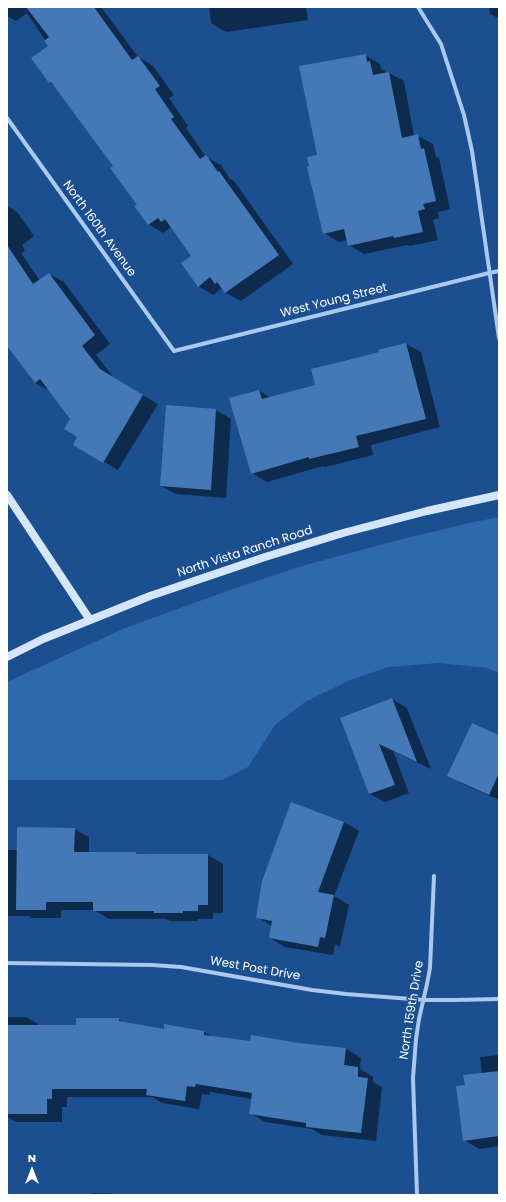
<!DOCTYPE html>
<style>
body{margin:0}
#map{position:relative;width:506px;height:1202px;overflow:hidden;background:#1b4f8f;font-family:Poppins,sans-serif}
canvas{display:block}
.frame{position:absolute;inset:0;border:8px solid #fff;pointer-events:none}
.north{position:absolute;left:12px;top:1150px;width:40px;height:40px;-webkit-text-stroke:3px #1b4f8f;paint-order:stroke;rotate:0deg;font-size:11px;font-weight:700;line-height:16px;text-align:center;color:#fff}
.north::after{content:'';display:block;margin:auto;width:14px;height:18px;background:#fff;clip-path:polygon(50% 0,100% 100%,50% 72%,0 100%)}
</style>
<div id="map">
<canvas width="506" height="1202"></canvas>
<div class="frame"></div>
<div class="north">N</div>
</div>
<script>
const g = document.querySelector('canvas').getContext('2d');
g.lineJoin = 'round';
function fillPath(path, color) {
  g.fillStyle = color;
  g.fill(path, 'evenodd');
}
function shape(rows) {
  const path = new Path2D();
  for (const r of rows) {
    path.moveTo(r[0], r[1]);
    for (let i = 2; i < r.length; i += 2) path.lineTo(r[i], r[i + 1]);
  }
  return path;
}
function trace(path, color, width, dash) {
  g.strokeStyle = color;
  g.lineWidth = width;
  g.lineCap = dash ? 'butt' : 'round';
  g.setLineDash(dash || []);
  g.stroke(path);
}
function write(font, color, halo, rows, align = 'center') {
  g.font = font + ' Poppins,sans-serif';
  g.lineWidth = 3;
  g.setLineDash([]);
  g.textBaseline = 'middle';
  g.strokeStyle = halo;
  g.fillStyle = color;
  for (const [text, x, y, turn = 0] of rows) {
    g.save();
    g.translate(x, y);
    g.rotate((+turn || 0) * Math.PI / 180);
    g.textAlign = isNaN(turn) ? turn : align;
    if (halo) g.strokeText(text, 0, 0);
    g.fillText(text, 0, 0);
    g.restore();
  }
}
fillPath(shape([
 [499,517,499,673,487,668,439,663,388,667,348,681,305,702,275,725,248,767,222,780,7,780,7,682,125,628,227,591,302,566,402,539,474,522]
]), '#2e69ad');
fillPath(shape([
 [7,7,101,7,138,57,153,66,174,95,169,98,188,126,186,128,206,157,221,165,230,179,234,181,293,264,241,301,226,293,222,288,213,295,198,286,192,256,171,227,163,233,148,224,138,205,114,167,56,86,49,82,49,46,27,13,16,21,7,16],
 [209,7,306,7,308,20,226,32,211,23],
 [489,7,499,7,499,28,498,18,490,14],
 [365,55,380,64,381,69,385,71,385,73,389,73,404,81,414,136,418,136,433,144,436,157,439,158,450,209,438,212,439,218,433,220,438,240,410,246,407,245,364,254,349,245,348,240,339,242,324,233,318,156],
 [7,205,9,207,17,212,34,236,22,245,25,251,21,253,40,281,49,274,64,282,110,344,96,355,115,379,158,404,118,470,74,444,78,437,71,419,50,391,35,383,9,348,7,346],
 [406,344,421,352,440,427,371,445,373,455,325,467,323,466,267,482,252,473,259,391,271,398,316,386,380,353,379,351],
 [167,406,216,410,231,419,226,498,176,494,161,486],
 [392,699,407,708,431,769,393,751,409,793,385,802,370,794,341,719],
 [499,736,499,800,463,784,449,775],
 [344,822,359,831,334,896,349,905,340,946,335,945,333,955,285,947,270,938,272,926,257,917],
 [74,829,89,837,89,853,208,855,223,864,223,913,213,913,213,919,198,919,198,921,170,921,166,919,109,919,94,910,61,910,61,918,32,918,29,916,7,916,7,850,18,850],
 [7,1017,26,1017,41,1026,77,1026,118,1019,127,1024,164,1030,165,1025,204,1032,213,1037,251,1042,299,1044,346,1049,361,1058,360,1069,373,1077,373,1082,382,1087,376,1141,322,1135,312,1129,265,1122,250,1113,252,1099,210,1092,210,1095,202,1094,199,1109,162,1103,152,1097,67,1097,67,1107,62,1107,62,1122,16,1122,7,1117],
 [499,1055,499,1146,479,1149,464,1140,466,1086,482,1074,480,1057],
 [93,1193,138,1195,93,1195]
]), '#0007');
fillPath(shape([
 [26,7,94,7,132,60,138,56,160,86,155,89,174,117,171,119,200,159,206,155,218,172,219,171,279,255,225,293,217,282,215,284,210,277,198,287,181,263,191,256,165,219,161,222,158,218,148,225,134,206,137,205,110,168,113,166,51,82,49,83,31,58,48,46,44,41,49,37],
 [366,54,367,62,370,61,373,75,389,72,402,138,418,134,421,149,424,148,436,201,423,204,425,209,418,211,423,232,394,238,393,236,348,246,344,229,323,234,307,167,309,166,307,157,317,155,299,66],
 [7,245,33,284,49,273,95,335,82,346,100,369,143,395,103,463,73,445,77,437,64,429,70,419,40,379,35,383,7,346],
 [406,343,426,419,356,436,359,447,309,459,309,457,251,474,229,398,259,390,262,399,315,385,311,369,352,359,352,360,352,359,379,352,378,350],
 [166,405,216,409,211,490,160,486],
 [392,698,417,762,379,744,395,785,369,794,340,718],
 [472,723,499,735,499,773,489,795,447,776],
 [291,802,344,822,318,892,334,895,325,938,320,937,318,947,269,938,272,921,256,918,262,881],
 [17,827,75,828,74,852,136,852,136,854,208,854,208,905,198,905,198,911,183,911,183,913,154,913,154,911,93,911,93,902,46,902,46,910,16,910],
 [76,1018,119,1018,119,1021,164,1029,164,1024,204,1031,204,1035,250,1041,251,1035,299,1043,346,1048,344,1065,358,1067,358,1077,368,1078,361,1133,306,1127,306,1123,249,1114,252,1093,196,1084,195,1087,187,1086,185,1101,146,1095,147,1089,52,1089,52,1099,47,1099,47,1114,7,1114,7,1025,76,1025],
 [499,1071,499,1136,463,1141,456,1086,465,1085,463,1075]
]), '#4478b7');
trace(shape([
 [418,7,441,44,464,115,472,151,481,213,499,338],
 [7,118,174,351,489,273,499,271],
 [7,963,152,965,181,967,312,990,346,994,424,1000,455,1000,499,999],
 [417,1195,413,1078,416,1039,419,1019,427,984,430,968,434,876]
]), '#a9c9ee', 4);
trace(shape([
 [7,495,90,620],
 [7,657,43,639,150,596,265,557,343,533,427,511,499,495]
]), '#d6e6fa', 8);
write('12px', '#fff', '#1b4f8f', [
 ["North 160th Avenue",99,229,54],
 ["West Young Street",334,301,-14],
 ["North Vista Ranch Road",245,552,-18],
 ["West Post Drive",255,969,10],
 ["North 159th Drive",412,1010,-81]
]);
</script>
